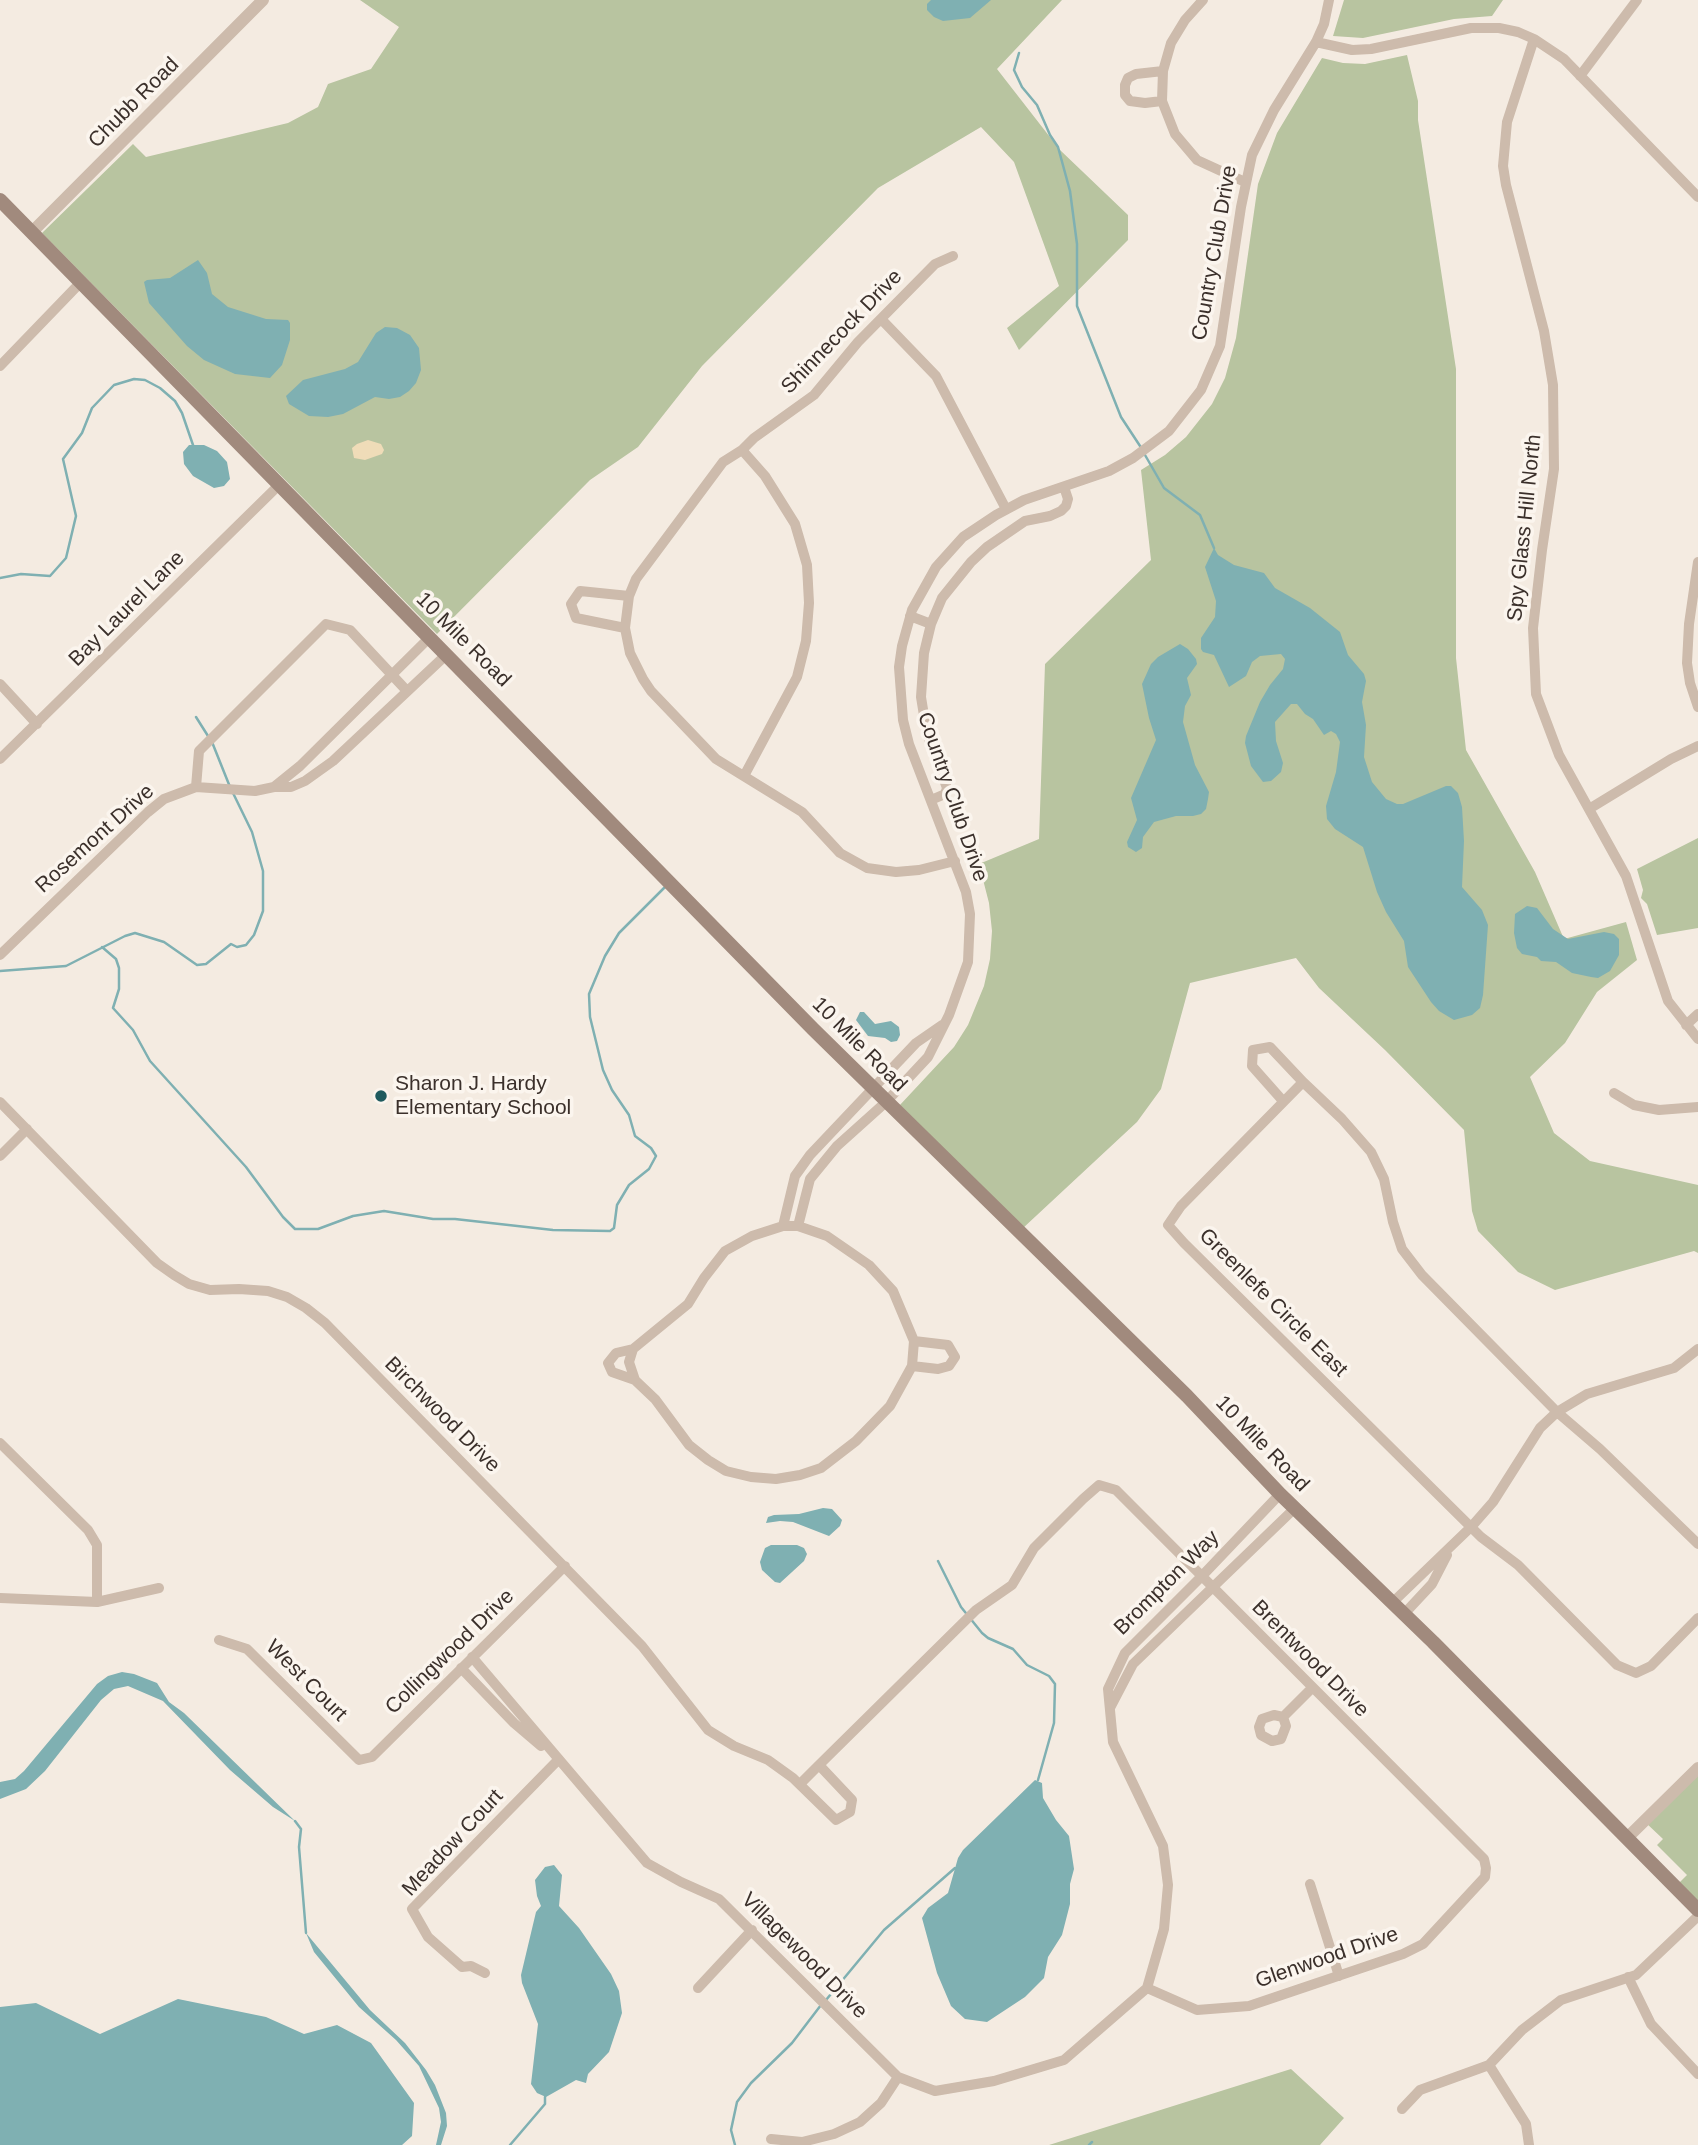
<!DOCTYPE html>
<style>
body{margin:0}
canvas{display:block;background:#f4ebe1}
</style>
<canvas width="1698" height="2145"></canvas>
<script>
const g = document.querySelector('canvas').getContext('2d');
g.lineJoin = 'round';
function fillPath(path, color) {
  g.fillStyle = color;
  g.fill(path, 'evenodd');
}
function shape(rows) {
  const path = new Path2D();
  for (const r of rows) {
    path.moveTo(r[0], r[1]);
    for (let i = 2; i < r.length; i += 2) path.lineTo(r[i], r[i + 1]);
  }
  return path;
}
function trace(path, color, width, dash) {
  g.strokeStyle = color;
  g.lineWidth = width;
  g.lineCap = dash ? 'butt' : 'round';
  g.setLineDash(dash || []);
  g.stroke(path);
}
function write(font, color, halo, rows, align = 'center') {
  g.font = font + ' Arial,sans-serif';
  g.lineWidth = 7;
  g.setLineDash([]);
  g.textBaseline = 'middle';
  g.strokeStyle = halo;
  g.fillStyle = color;
  for (const [text, x, y, turn = 0] of rows) {
    g.save();
    g.translate(x, y);
    g.rotate((+turn || 0) * Math.PI / 180);
    g.textAlign = isNaN(turn) ? turn : align;
    if (halo) g.strokeText(text, 0, 0);
    g.fillText(text, 0, 0);
    g.restore();
  }
}
fillPath(shape([
 [360,0,1062,0,997,69,1060,150,1128,215,1128,240,1019,350,1007,328,1059,286,1014,162,981,127,878,188,702,366,638,447,590,480,437,634,42,233,133,144,146,157,288,123,318,107,328,84,371,69,399,27],
 [1344,0,1503,0,1492,16,1454,19,1363,38,1333,36],
 [1407,55,1418,101,1418,120,1456,369,1456,658,1466,750,1535,872,1564,939,1626,922,1637,960,1597,992,1565,1043,1530,1077,1554,1133,1590,1161,1698,1185,1698,1253,1694,1251,1555,1290,1518,1272,1478,1231,1472,1211,1464,1130,1385,1050,1319,988,1296,958,1190,983,1161,1089,1137,1122,1022,1229,899,1106,954,1047,968,1025,984,986,990,959,992,931,989,903,979,864,1039,839,1045,664,1151,560,1141,470,1165,455,1186,437,1212,404,1225,378,1236,338,1258,184,1277,133,1322,58,1343,63,1365,64],
 [1698,838,1698,928,1657,935,1647,904,1641,898,1643,890,1637,869],
 [1698,1769,1698,1902,1679,1883,1687,1875,1657,1845,1663,1839,1645,1822],
 [1291,2069,1344,2118,1320,2145,1049,2145]
]), '#b8c4a0');
fillPath(shape([
 [368,440,381,444,384,450,382,454,365,460,354,458,352,448,357,444]
]), '#efdcb8');
fillPath(shape([
 [931,0,991,0,970,18,943,21,934,17,927,10,927,4],
 [198,260,207,273,212,294,228,307,266,319,288,320,290,323,290,340,282,365,270,378,235,374,204,360,187,346,149,303,144,282,147,280,170,278],
 [385,327,397,328,410,335,419,348,421,370,416,383,409,391,400,397,389,399,375,397,343,414,328,417,309,416,289,404,286,396,303,380,345,369,358,362,376,333],
 [189,445,204,445,217,451,227,462,230,479,224,486,214,488,193,476,184,464,183,452],
 [1214,548,1218,555,1234,565,1264,573,1275,588,1310,608,1340,632,1348,655,1364,674,1366,681,1362,702,1366,725,1364,757,1372,782,1386,799,1397,804,1403,804,1446,786,1451,786,1458,793,1462,807,1464,841,1462,887,1482,910,1488,925,1483,995,1480,1008,1472,1015,1454,1020,1439,1011,1431,1002,1408,967,1404,941,1386,912,1377,892,1363,847,1335,829,1327,819,1326,806,1336,772,1340,742,1336,734,1331,731,1324,735,1313,719,1305,714,1297,704,1291,704,1275,722,1276,741,1283,763,1281,772,1271,781,1263,782,1251,766,1245,743,1246,736,1260,702,1270,685,1283,669,1285,659,1281,654,1260,656,1252,662,1246,676,1229,687,1214,655,1203,652,1201,649,1201,638,1215,617,1216,601,1205,567],
 [1180,644,1188,649,1196,659,1197,664,1187,678,1191,695,1185,706,1183,722,1195,765,1209,792,1208,799,1206,809,1201,814,1193,816,1176,816,1154,822,1143,837,1142,848,1136,852,1128,847,1127,842,1137,820,1131,798,1156,740,1149,718,1142,684,1151,664,1158,657],
 [1527,906,1537,908,1553,929,1568,939,1604,932,1614,934,1619,939,1619,955,1610,971,1598,978,1591,977,1572,973,1556,962,1541,961,1537,957,1522,954,1517,948,1514,933,1515,914],
 [860,1012,864,1012,875,1024,891,1021,899,1027,900,1035,897,1041,891,1042,885,1038,868,1036,856,1020],
 [823,1508,832,1509,842,1520,840,1526,829,1536,793,1522,780,1521,766,1523,768,1517,774,1515,799,1514],
 [771,1545,797,1545,804,1548,807,1554,804,1561,780,1583,775,1582,762,1570,760,1562,765,1548],
 [122,1672,134,1674,157,1683,169,1702,184,1713,295,1821,273,1807,230,1770,163,1701,128,1686,114,1689,101,1700,45,1771,26,1789,0,1799,0,1782,15,1779,24,1771,97,1684,108,1676],
 [1035,1780,1042,1783,1043,1798,1056,1820,1069,1836,1074,1869,1070,1884,1070,1904,1062,1935,1048,1957,1044,1978,1025,1997,987,2022,965,2019,951,2006,937,1973,922,1918,928,1908,948,1893,958,1858,963,1850],
 [554,1865,562,1875,559,1906,579,1928,611,1974,619,1991,622,2013,609,2052,588,2074,586,2083,576,2080,546,2097,537,2093,531,2084,538,2024,522,1983,521,1975,536,1912,541,1906,537,1896,535,1880,545,1867],
 [306,1933,370,2010,405,2043,426,2070,435,2085,446,2113,447,2126,441,2145,436,2145,441,2122,439,2108,419,2066,396,2040,359,2007,314,1952],
 [178,1999,266,2017,304,2034,337,2025,371,2043,414,2103,412,2136,402,2145,0,2145,0,2007,36,2003,100,2034]
]), '#7fb0b2');
trace(shape([
 [1019,53,1014,70,1022,87,1037,105,1050,135,1058,147,1070,191,1077,244,1077,306,1121,417,1142,449],
 [1145,455,1164,488,1200,515,1214,548],
 [0,578,21,574,50,576,66,558,76,516,63,459,82,433,92,408,114,385,134,379,145,380,160,388,175,401,182,413,193,445],
 [196,717,208,736],
 [212,742,230,787],
 [102,947,116,959,119,968,119,989,113,1008,133,1030,150,1061,246,1167,283,1217,295,1229,318,1229,353,1216,384,1211,433,1219,455,1219,553,1230,610,1231,614,1228,617,1205,629,1185,649,1169,656,1156,651,1148,635,1136,629,1115,612,1090,603,1070,590,1017,589,994,605,956,619,933,665,887],
 [0,971,66,966,125,936,135,933,164,942,197,965,206,964,231,944,237,947,246,945,254,935,263,911,263,871,252,832,233,793],
 [938,1561,961,1607,982,1633,988,1638,1013,1649,1027,1665,1049,1676,1055,1684,1054,1723,1038,1780],
 [295,1821,301,1829,299,1847,306,1933],
 [826,2000,884,1930,955,1868],
 [510,2145,545,2104,545,2097],
 [735,2145,731,2130,737,2102,751,2083,792,2043,821,2005],
 [1089,2145,1092,2142]
]), '#7fb0b2', 2.5);
trace(shape([
 [1203,0,1185,20,1171,43,1163,71,1162,101,1175,134,1197,160,1245,182],
 [1534,39,1507,122,1503,166,1506,185,1544,331,1553,385,1554,469,1542,550,1533,628,1536,694,1559,755,1626,876,1668,1001,1698,1039],
 [1316,42,1352,50,1371,49,1471,28,1499,28,1518,32,1534,39,1564,59,1698,197],
 [1580,76,1637,0],
 [1162,101,1145,103,1130,101,1125,95,1125,85,1128,78,1136,74,1163,71],
 [953,256,935,264,858,342,814,395,754,438,742,450,723,462,636,579,629,596,625,628,630,653,643,679,651,691,716,759,802,812,840,853,867,868,896,872,919,870,955,861],
 [881,319,936,376,1006,509],
 [0,366,81,282],
 [742,450,765,476,795,524,807,565,809,603,806,641,797,677,744,776],
 [1698,562,1689,624,1687,663,1690,683,1698,707],
 [910,616,931,624,924,653,921,697,927,734,947,788,945,794,931,800],
 [931,624,942,598,971,562,987,547,1025,521,1050,516,1061,511,1066,506,1068,499,1064,487],
 [625,628,576,618,571,604,580,591,629,596],
 [0,684,37,724],
 [0,759,280,484],
 [196,787,199,751,326,624,350,630,407,691],
 [274,787,300,766,430,637],
 [1589,809,1671,759,1698,746],
 [0,955,148,812,164,799,196,787,255,791,274,787,291,787,305,781,333,761,446,655],
 [1686,1025,1698,1014],
 [1614,1093,1634,1105,1659,1110,1698,1107],
 [1283,1101,1252,1066,1253,1050,1270,1047,1303,1082],
 [0,1102,157,1263,174,1275,189,1284,210,1290,239,1289,268,1291,287,1297,306,1308,325,1323,642,1646,708,1730,734,1746,768,1760,793,1778,836,1820,850,1812,852,1800,819,1765,976,1610,1012,1585,1034,1548,1083,1499,1099,1485,1116,1490,1484,1859,1486,1868,1485,1877,1423,1944,1403,1954,1249,2006,1197,2010,1147,1988],
 [0,1156,27,1129],
 [783,1226,798,1226,827,1236,869,1265,893,1291,914,1341,912,1366,890,1406,856,1441,821,1468,800,1475,776,1479,751,1477,726,1471,708,1460,689,1445,655,1399,635,1380,629,1362,633,1349,688,1304,704,1278,725,1251,752,1236,783,1226],
 [783,1226,795,1176,810,1155,916,1043,942,1025],
 [798,1226,810,1179,837,1146,886,1102,928,1057,949,1015,968,962,970,914,966,892,909,744,903,720,899,667,902,646,912,610,936,567,963,537,996,515,1024,500,1109,471,1133,458,1169,431,1201,390,1220,346,1241,207,1252,155,1274,110,1316,42,1324,24,1329,0],
 [633,1349,616,1353,608,1363,612,1372,635,1380],
 [912,1366,938,1369,949,1366,955,1357,948,1345,914,1341],
 [0,1443,88,1530,97,1545,97,1602],
 [1698,1544,1600,1449,1557,1412,1422,1275,1402,1249,1393,1222,1384,1179,1371,1152,1342,1119,1303,1082,1181,1206,1168,1225,1184,1243,1481,1537,1518,1565,1617,1665,1636,1673,1651,1666,1698,1618],
 [0,1598,97,1602,159,1588],
 [1392,1603,1472,1526,1493,1502,1540,1428,1557,1412,1587,1394,1674,1368,1698,1349],
 [1404,1614,1432,1584,1447,1555],
 [219,1640,247,1649,359,1760,372,1757,565,1566],
 [472,1657,647,1863,681,1882,719,1899,898,2077,935,2091,994,2081,1064,2060,1147,1988,1164,1929,1168,1885,1163,1846,1113,1742,1108,1689,1125,1653,1201,1577,1280,1494],
 [461,1668,514,1723,541,1746],
 [1110,1708,1133,1664,1295,1508],
 [1274,1715,1283,1717,1286,1726,1281,1739,1272,1741,1261,1735,1259,1727,1262,1719,1274,1715],
 [1283,1717,1312,1688],
 [800,1784,819,1765],
 [1310,1884,1339,1976],
 [485,1973,471,1966,462,1967,428,1937,412,1909,558,1760],
 [1628,1977,1651,2024,1698,2074],
 [698,1988,752,1930],
 [1489,2065,1526,2124,1529,2145],
 [1402,2109,1420,2090,1489,2065,1522,2030,1561,2000,1636,1975,1698,1916],
 [771,2139,802,2142,834,2134,860,2122,881,2103,898,2077]
]), '#cdbbac', 10);
trace(shape([
 [32,232,263,0],
 [1627,1838,1698,1768]
]), '#cdbbac', 12);
trace(shape([
 [0,200,813,1029,1187,1396,1280,1494,1433,1642,1698,1910]
]), '#a18a7d', 14);
for (const [x, y, r, color] of [
 [381,1096,7,"#1f5a5e"]
]) {
  const dot = new Path2D();
  dot.arc(x, y, r, 0, 2 * Math.PI);
  g.fillStyle = color;
  g.fill(dot);
  trace(dot, '#fbf5ee', 2.5);
}
write('21px', '#3b302b', '#fbf5ee', [
 ["Chubb Road",134,103,-45],
 ["Country Club Drive",1215,253,-80],
 ["Shinnecock Drive",842,332,-46],
 ["Spy Glass Hill North",1525,528,-84],
 ["Bay Laurel Lane",127,609,-45],
 ["10 Mile Road",463,640,45],
 ["Country Club Drive",952,797,71],
 ["Rosemont Drive",95,839,-42],
 ["10 Mile Road",859,1045,45],
 ["Greenlefe Circle East",1273,1303,45],
 ["Birchwood Drive",442,1415,45],
 ["10 Mile Road",1262,1444,46],
 ["Brompton Way",1167,1583,-45],
 ["Collingwood Drive",450,1652,-44],
 ["Brentwood Drive",1310,1659,45],
 ["West Court",306,1681,45],
 ["Meadow Court",453,1843,-47],
 ["Villagewood Drive",804,1956,45],
 ["Glenwood Drive",1327,1958,-19]
]);
write('21px', '#3b302b', '#fbf5ee', [
 ["Sharon J. Hardy",395,1084],
 ["Elementary School",395,1108]
], 'left');
</script>
